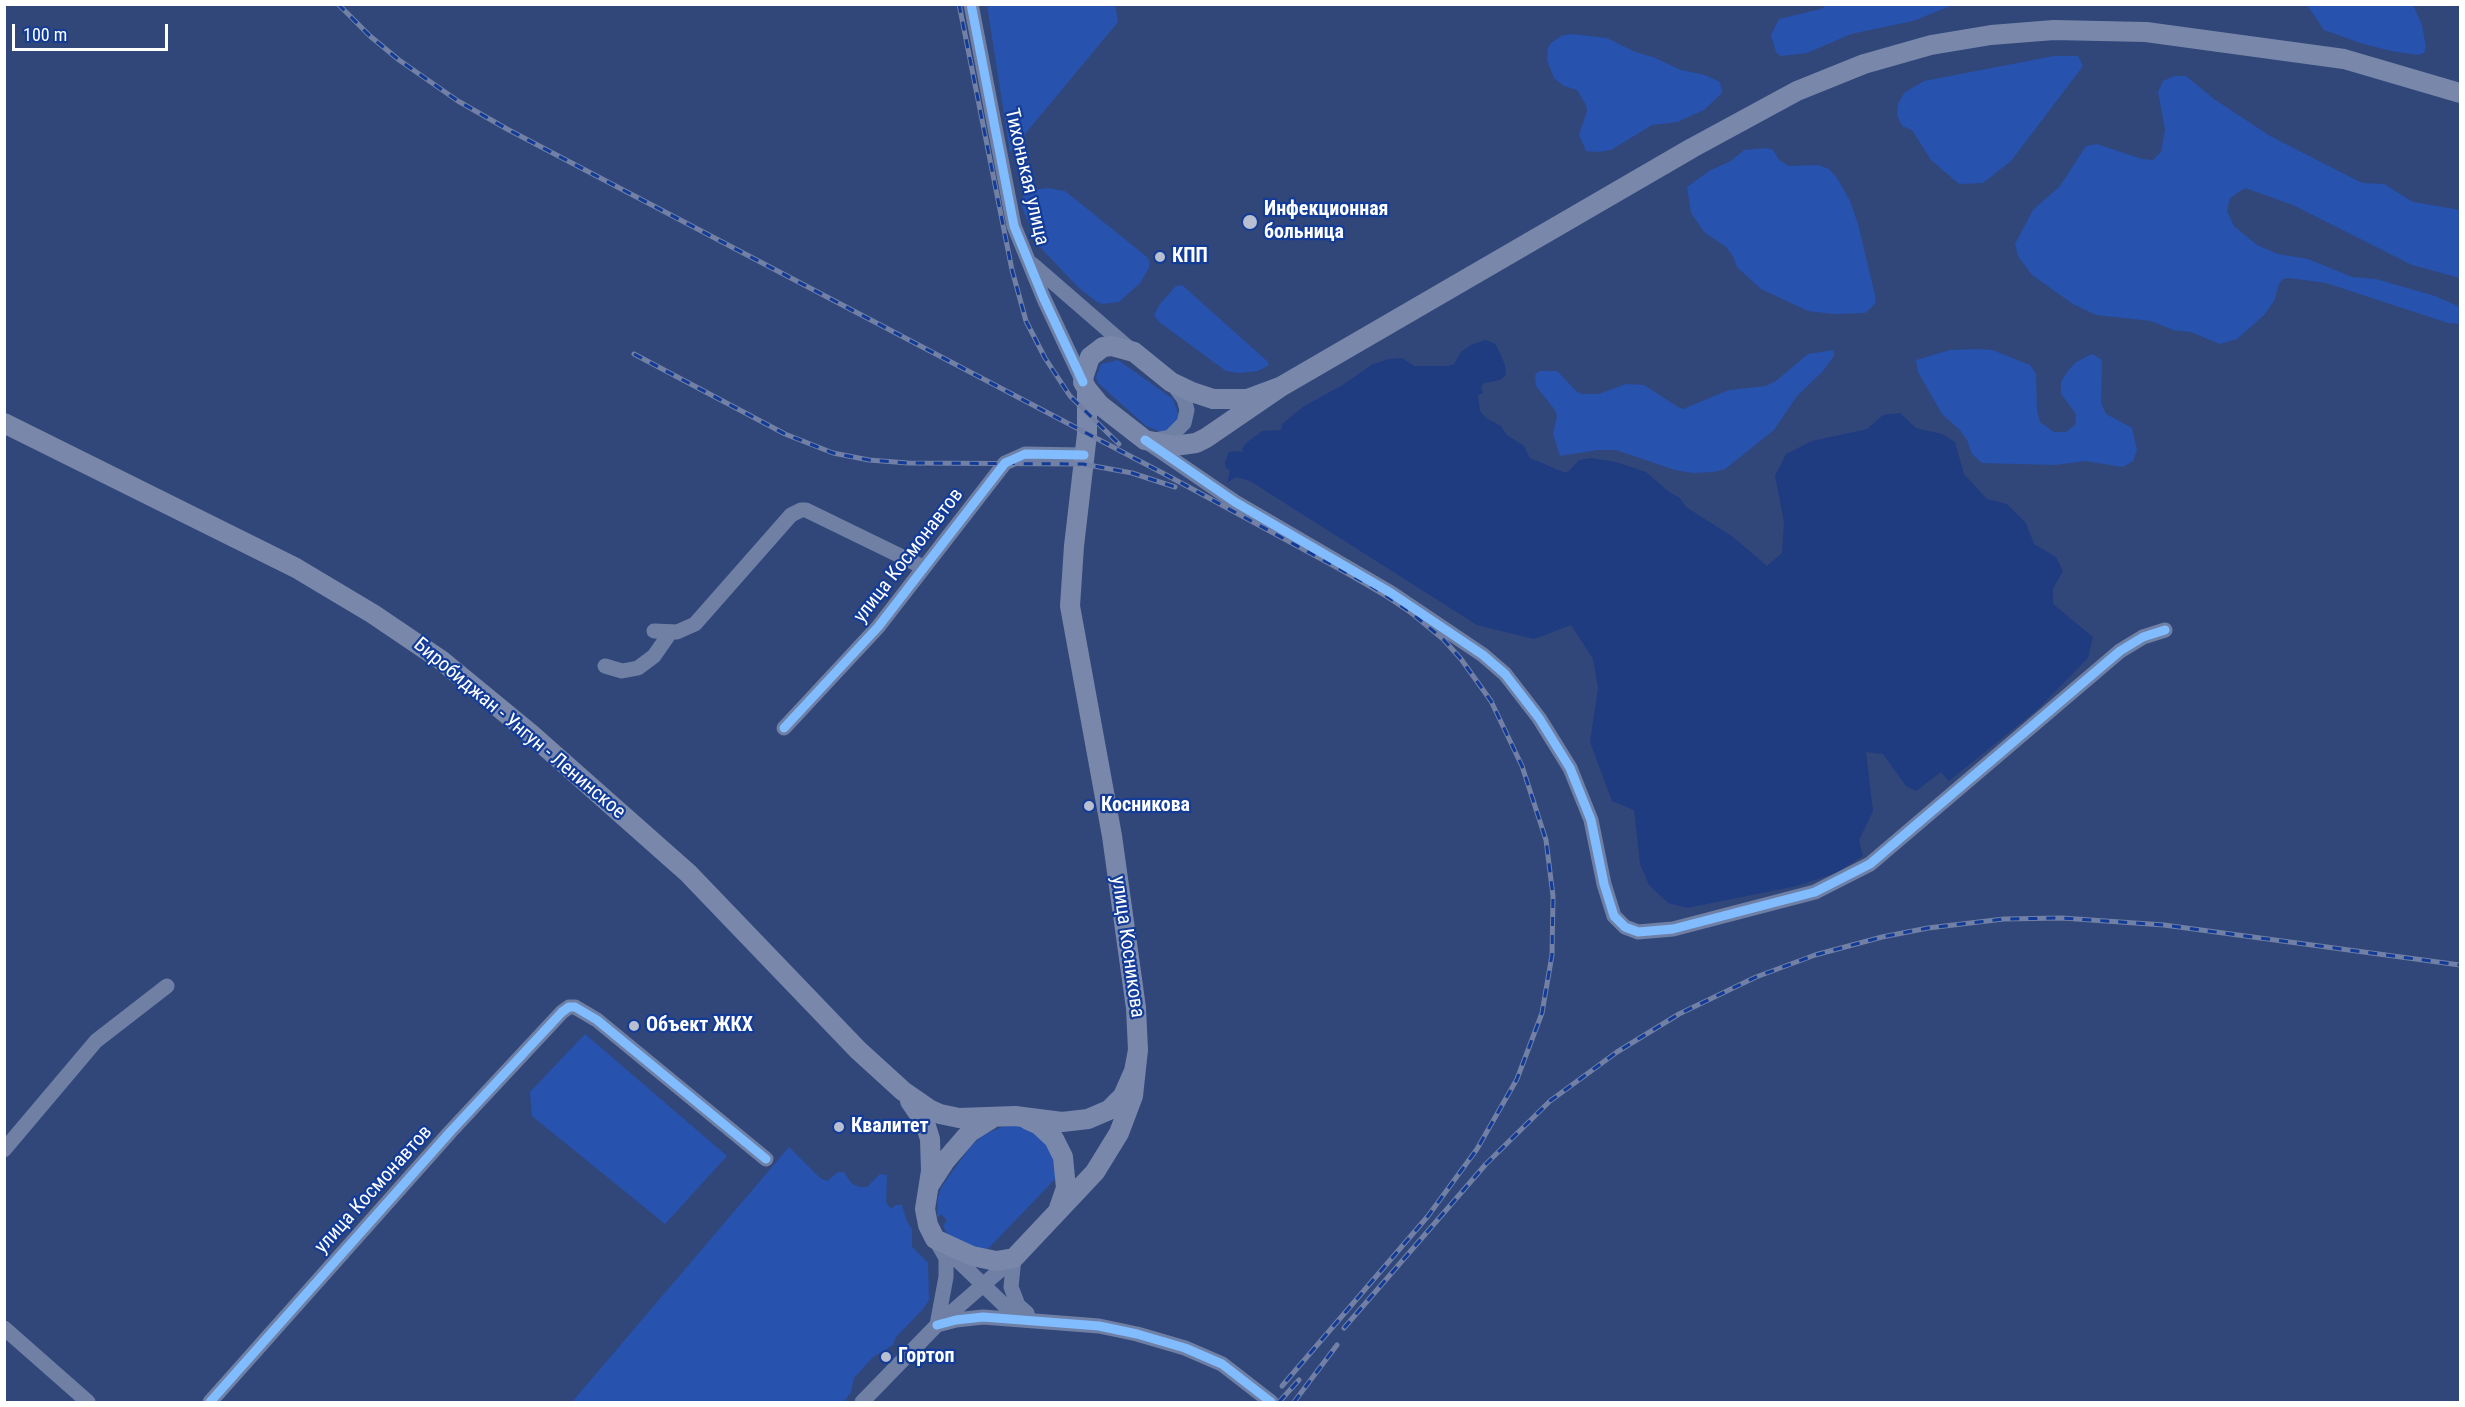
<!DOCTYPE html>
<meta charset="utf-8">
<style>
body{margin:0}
#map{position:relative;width:2465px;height:1407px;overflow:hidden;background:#31477a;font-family:"Roboto Condensed",sans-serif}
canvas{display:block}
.frame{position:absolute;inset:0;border:6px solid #fff;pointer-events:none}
.scale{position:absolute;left:12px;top:24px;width:156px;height:27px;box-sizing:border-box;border:3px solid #fff;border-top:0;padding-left:8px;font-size:18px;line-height:21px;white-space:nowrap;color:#fff;-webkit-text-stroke:4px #133b98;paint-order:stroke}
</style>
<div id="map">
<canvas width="2465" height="1407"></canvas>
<div class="frame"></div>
<div class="scale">100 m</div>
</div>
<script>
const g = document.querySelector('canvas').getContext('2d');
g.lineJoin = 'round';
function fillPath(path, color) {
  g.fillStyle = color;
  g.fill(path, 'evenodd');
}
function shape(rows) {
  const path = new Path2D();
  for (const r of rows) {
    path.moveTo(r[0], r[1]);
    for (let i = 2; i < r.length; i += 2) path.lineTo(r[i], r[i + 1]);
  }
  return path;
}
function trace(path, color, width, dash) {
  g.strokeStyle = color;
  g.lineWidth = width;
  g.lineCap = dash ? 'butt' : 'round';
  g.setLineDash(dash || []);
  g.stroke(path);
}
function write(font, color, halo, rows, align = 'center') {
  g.font = font + ' "Roboto Condensed",sans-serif';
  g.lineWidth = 4.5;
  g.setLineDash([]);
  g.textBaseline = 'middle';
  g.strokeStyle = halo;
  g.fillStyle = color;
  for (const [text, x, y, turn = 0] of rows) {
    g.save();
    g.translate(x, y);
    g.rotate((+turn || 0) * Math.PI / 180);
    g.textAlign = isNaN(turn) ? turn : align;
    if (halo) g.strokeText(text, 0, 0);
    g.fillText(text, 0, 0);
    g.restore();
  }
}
fillPath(shape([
 [1828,4,1953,4,1953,5,1913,21,1851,34,1807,53,1781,56,1776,52,1771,35,1779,19,1821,9],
 [987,5,1115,5,1118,22,1010,152],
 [2307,5,2413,5,2422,25,2426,47,2424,53,2419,55,2391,51,2360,43,2330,32,2324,30],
 [1571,34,1607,38,1635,52,1653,57,1681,70,1705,75,1720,82,1722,93,1704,110,1677,122,1652,125,1611,150,1599,152,1586,151,1579,135,1587,111,1586,105,1577,90,1564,86,1554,78,1547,60,1548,48,1551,43,1561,36],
 [2054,56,2078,56,2083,66,2011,161,1983,183,1959,184,1931,160,1912,130,1902,126,1897,115,1898,104,1904,93,1924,81],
 [2174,76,2186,76,2214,99,2270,136,2362,183,2384,184,2413,202,2460,210,2460,278,2412,265,2293,205,2245,188,2230,198,2227,211,2234,226,2257,245,2278,254,2308,259,2352,277,2376,279,2435,296,2460,307,2460,324,2448,323,2326,283,2289,278,2283,279,2279,284,2274,301,2264,315,2237,339,2220,344,2191,332,2173,330,2151,321,2096,315,2073,304,2032,275,2018,256,2015,244,2033,210,2060,186,2086,146,2097,144,2142,159,2153,160,2161,152,2165,129,2158,92,2163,81],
 [1767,148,1773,150,1779,160,1789,166,1819,165,1829,169,1837,178,1850,201,1858,224,1876,299,1875,304,1865,313,1833,314,1808,311,1761,289,1737,267,1733,256,1725,246,1705,233,1691,213,1687,187,1709,171,1731,161,1744,150],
 [1046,188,1065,191,1147,257,1150,262,1149,268,1140,283,1119,302,1102,304,1097,302,1078,287,1038,245,1021,205,1021,199,1029,191],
 [1182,285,1267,361,1269,365,1258,371,1239,373,1226,371,1159,322,1154,315,1160,304,1176,286],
 [1981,349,1992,350,2030,365,2036,374,2037,411,2040,422,2054,432,2066,432,2075,425,2076,414,2061,394,2061,382,2067,372,2076,362,2092,354,2102,360,2101,403,2106,414,2132,428,2137,450,2133,461,2123,467,2085,461,2055,465,1982,463,1972,454,1967,440,1960,430,1942,414,1918,372,1916,360,1950,350],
 [1834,350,1834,356,1823,371,1797,396,1774,430,1725,469,1713,472,1693,473,1675,470,1616,450,1598,450,1560,456,1553,434,1557,416,1555,410,1536,386,1535,375,1539,371,1557,371,1577,392,1582,394,1599,394,1626,384,1644,385,1678,407,1683,409,1729,390,1766,386,1776,381,1808,354],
 [1118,360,1173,399,1178,413,1177,421,1167,431,1161,432,1146,426,1098,383,1096,377,1101,364],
 [585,1034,727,1156,665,1224,532,1116,530,1092],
 [1007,1125,1031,1127,1053,1152,1057,1177,982,1255,950,1239,943,1226,947,1220,941,1214,937,1218,938,1197,942,1186,971,1146,983,1135],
 [789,1147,820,1178,827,1181,838,1172,844,1172,851,1183,859,1187,867,1187,880,1174,887,1175,886,1202,891,1209,896,1205,902,1205,907,1222,912,1229,912,1247,928,1263,929,1300,923,1309,896,1337,893,1345,873,1357,854,1378,851,1392,844,1402,572,1402]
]), '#2752ae');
fillPath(shape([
 [1485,340,1494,343,1497,347,1505,365,1506,375,1500,380,1484,383,1481,387,1483,393,1478,395,1480,411,1486,418,1501,426,1507,435,1524,446,1530,458,1563,472,1568,472,1579,460,1591,458,1616,462,1646,472,1669,492,1679,497,1686,507,1733,537,1767,566,1782,553,1784,522,1775,476,1786,454,1812,441,1867,429,1883,415,1900,413,1916,428,1942,434,1955,442,1964,474,1987,499,2007,504,2026,523,2034,544,2056,557,2063,571,2053,589,2053,604,2093,637,2088,658,2038,709,1949,781,1941,772,1916,791,1906,786,1883,754,1866,752,1873,811,1859,840,1863,856,1836,873,1797,886,1687,908,1668,903,1649,885,1640,864,1634,810,1612,801,1590,742,1598,688,1593,659,1571,625,1534,639,1477,625,1250,481,1236,477,1227,483,1230,470,1226,468,1225,462,1229,452,1236,451,1244,452,1242,449,1245,444,1262,431,1281,430,1282,424,1304,406,1341,386,1373,364,1389,359,1402,358,1414,366,1448,366,1454,364,1461,352,1471,345]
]), '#1f3c80');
trace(shape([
 [971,4,1014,226,1044,299,1083,382],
 [1032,264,1131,350],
 [1154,440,1170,437,1184,423,1187,410,1184,399,1172,383],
 [1150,444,1235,502,1391,593,1483,655,1505,674,1539,718,1570,768,1591,820,1604,884,1614,916,1625,927,1638,932,1673,929,1815,892,1870,864,2120,651,2143,637,2165,630],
 [654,631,677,632,695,624,791,515,801,510,806,510,923,567],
 [605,666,622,671,638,668,654,656,670,633],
 [784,728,878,627,1005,463,1025,454,1084,455],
 [4,1150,96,1041,167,986],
 [944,1247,1004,1305,1029,1318],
 [1014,1258,1011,1287,1018,1305,1027,1313],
 [937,1325,956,1320,983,1317,1099,1326,1137,1334,1185,1348,1222,1364,1271,1402],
 [937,1325,946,1277,946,1258,938,1244],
 [4,1328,88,1402],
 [210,1402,451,1131,562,1012,569,1007,575,1007,597,1020,766,1159],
 [862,1402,937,1325,1014,1258]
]), '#7080a5', 15);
trace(shape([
 [1282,386,1247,399,1213,399,1192,392,1171,382,1134,352,1112,346,1103,347,1090,357,1084,375,1083,382,1087,389,1100,405,1145,440,1174,446,1196,443,1206,438,1282,386,1692,148,1797,91,1864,64,1931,45,1991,35,2054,30,2146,32,2344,59,2460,93],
 [4,423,296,568,373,614,441,660,531,734,688,873,858,1050,903,1091,929,1109,940,1114,959,1118,1015,1116,1062,1122,1088,1119,1109,1110,1123,1096,1134,1071,1138,1050],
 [910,1101,925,1123,930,1139,931,1171,925,1209,928,1225,935,1239,972,1256,996,1261,1014,1258,1095,1172,1119,1133,1133,1096,1138,1050,1136,1008,1112,836,1070,606,1074,546,1087,434,1087,389],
 [1028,1120,1039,1125,1054,1139,1063,1157,1066,1188,1059,1208],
 [930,1184,945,1161,970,1132,991,1119]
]), '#7988aa', 20);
const rail = shape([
 [338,4,370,36,399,60,458,101,507,129,1172,478,1371,586,1409,611,1443,639,1461,659,1491,701,1522,766,1546,840,1553,896,1552,955,1542,1013,1517,1079,1477,1149,1428,1216,1282,1386],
 [959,4,1012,270,1026,321,1045,358,1070,396,1119,444],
 [634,354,785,434,833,453,869,460,908,463,1083,464,1132,473,1175,487],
 [1344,1328,1486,1164,1550,1101,1617,1052,1679,1014,1756,977,1815,955,1882,937,1928,928,2004,919,2062,918,2164,925,2460,965],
 [1279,1402,1299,1380],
 [1294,1402,1337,1345]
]);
trace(rail, '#7180a4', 5);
trace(rail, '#133b98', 3, [9]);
trace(shape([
 [971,4,1014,226,1044,299,1083,382],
 [1145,440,1235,502,1391,593,1483,655,1505,674,1539,718,1570,768,1591,820,1604,884,1614,916,1625,927,1638,932,1673,929,1815,892,1870,864,2120,651,2143,637,2165,630],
 [784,728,878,627,1005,463,1025,454,1084,455],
 [937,1325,956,1320,983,1317,1099,1326,1137,1334,1185,1348,1222,1364,1271,1402],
 [210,1402,451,1131,562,1012,569,1007,575,1007,597,1020,766,1159]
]), '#80bcff', 9);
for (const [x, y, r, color] of [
 [1250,222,8,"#b7bfd0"],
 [1160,257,6,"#b7bfd0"],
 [1089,806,6,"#b7bfd0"],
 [634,1026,6,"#b7bfd0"],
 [839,1127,6,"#b7bfd0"],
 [886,1357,6,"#b7bfd0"]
]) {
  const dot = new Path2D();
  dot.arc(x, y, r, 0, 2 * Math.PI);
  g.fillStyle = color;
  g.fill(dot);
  trace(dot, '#133b98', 2);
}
write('20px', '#fff', '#133b98', [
 ["Тихонькая улица",1026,177,77],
 ["улица Космонавтов",909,556,-52],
 ["Биробиджан - Унгун - Ленинское",519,729,40],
 ["улица Косникова",1127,947,82],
 ["улица Космонавтов",374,1190,-48]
]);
write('bold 20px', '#fff', '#133b98', [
 ["Инфекционная",1264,210],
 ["больница",1264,233],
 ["КПП",1172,257],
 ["Косникова",1101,806],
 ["Объект ЖКХ",646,1026],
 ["Квалитет",851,1127],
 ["Гортоп",898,1357]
], 'left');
</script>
